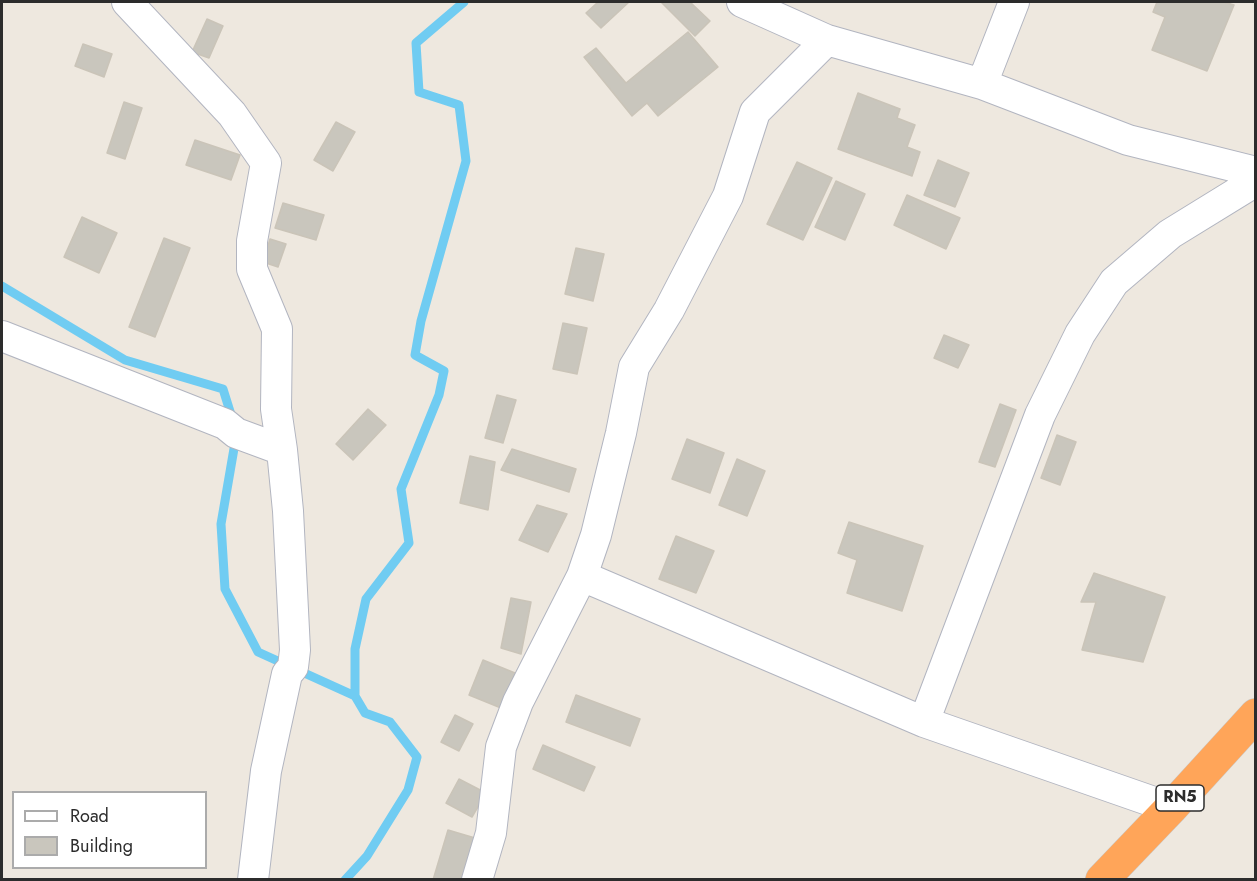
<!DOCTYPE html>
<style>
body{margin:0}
#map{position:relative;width:1257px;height:881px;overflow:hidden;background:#eee8df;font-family:Jost,sans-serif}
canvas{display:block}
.frame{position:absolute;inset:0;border:3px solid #2c2c2c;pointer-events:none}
.legend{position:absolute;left:12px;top:791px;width:195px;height:78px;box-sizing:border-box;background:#fff;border:2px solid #ababab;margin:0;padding:8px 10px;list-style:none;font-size:18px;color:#2c2c2c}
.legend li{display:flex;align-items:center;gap:12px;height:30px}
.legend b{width:30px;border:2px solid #ababab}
</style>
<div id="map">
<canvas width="1257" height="881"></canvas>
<div class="frame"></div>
<ul class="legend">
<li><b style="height:8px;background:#fff"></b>Road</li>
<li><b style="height:16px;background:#c9c6bd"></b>Building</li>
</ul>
</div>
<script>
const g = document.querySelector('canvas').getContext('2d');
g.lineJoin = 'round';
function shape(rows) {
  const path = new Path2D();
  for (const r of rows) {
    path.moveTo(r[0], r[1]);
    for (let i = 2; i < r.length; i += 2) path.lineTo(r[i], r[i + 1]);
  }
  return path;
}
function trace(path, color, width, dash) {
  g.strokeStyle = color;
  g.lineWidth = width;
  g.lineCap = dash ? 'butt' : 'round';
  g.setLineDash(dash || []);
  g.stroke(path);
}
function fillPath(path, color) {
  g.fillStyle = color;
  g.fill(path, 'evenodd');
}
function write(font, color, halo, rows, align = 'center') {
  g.font = font + ' Jost,sans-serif';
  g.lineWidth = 6;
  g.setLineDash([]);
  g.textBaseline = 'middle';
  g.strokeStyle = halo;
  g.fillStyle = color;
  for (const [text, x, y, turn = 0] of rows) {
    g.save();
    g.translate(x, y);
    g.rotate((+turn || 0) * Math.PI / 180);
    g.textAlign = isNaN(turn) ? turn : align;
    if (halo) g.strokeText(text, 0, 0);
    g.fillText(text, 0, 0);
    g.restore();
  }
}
trace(shape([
 [2,286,125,360,223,389,233,421],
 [236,437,221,524,225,589,258,652,355,696],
 [345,880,367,856,408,790,417,757,390,722,365,713,355,696,355,649,366,599,409,543,401,489,439,395,444,371,415,355,421,321,466,161,459,105,419,92,416,43,464,2]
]), '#70ccf2', 9);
const building = shape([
 [598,2,629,2,601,28,586,13,598,2],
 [661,2,690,2,710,21,695,36,661,2],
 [1157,2,1224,2,1234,5,1207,71,1152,50,1165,17,1153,12,1157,2],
 [207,19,223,26,209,58,192,52,207,19],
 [688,32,718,67,658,116,647,103,632,116,584,57,596,48,626,83,688,32],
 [83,44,112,54,104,77,75,66,83,44],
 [858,93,900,109,897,118,915,125,907,147,920,152,912,176,838,149,858,93],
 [124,102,142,108,125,159,107,153,124,102],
 [336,122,355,132,333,171,314,160,336,122],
 [195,140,240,155,231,180,186,165,195,140],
 [938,160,969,173,955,207,924,195,938,160],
 [797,162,832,178,803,240,767,224,797,162],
 [836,181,865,194,845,240,815,227,836,181],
 [907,195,960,218,946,249,894,225,907,195],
 [283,203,324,215,316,240,275,228,283,203],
 [82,217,117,233,99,273,64,257,82,217],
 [164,238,190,248,155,337,129,327,164,238],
 [270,239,286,244,278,267,263,262,270,239],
 [576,248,604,254,593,301,565,294,576,248],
 [563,323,587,328,577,374,553,369,563,323],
 [944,335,969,345,958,368,934,358,944,335],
 [497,395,516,400,503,443,485,438,497,395],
 [1000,404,1016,410,995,467,979,462,1000,404],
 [368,409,386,425,353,460,336,444,368,409],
 [1057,435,1076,442,1060,485,1041,478,1057,435],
 [687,439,724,453,710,493,672,479,687,439],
 [512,449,576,469,569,492,501,470,512,449],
 [470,456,495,462,488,510,460,503,470,456],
 [737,459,765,471,747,516,719,505,737,459],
 [537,505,567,514,548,552,519,540,537,505],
 [849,522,923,546,902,611,847,593,857,560,838,553,849,522],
 [676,536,714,551,696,593,659,579,676,536],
 [1094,573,1165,597,1143,662,1082,650,1096,602,1081,602,1094,573],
 [511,598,531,602,521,654,501,648,511,598],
 [483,660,515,673,501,708,469,695,483,660],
 [576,695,640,719,630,746,566,722,576,695],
 [455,715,473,724,459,751,441,742,455,715],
 [543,745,595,767,584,791,533,769,543,745],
 [459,779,486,793,472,817,446,803,459,779],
 [448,830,475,838,462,880,433,880,448,830]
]);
fillPath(building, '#c9c6bd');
trace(building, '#cac4b8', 1.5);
const street = shape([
 [127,2,232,114,266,163,252,241,252,269,277,329,276,409,282,450],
 [742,2,827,40,982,84,1128,140,1256,172],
 [982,84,1014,2],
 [2,336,225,424,236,433,282,450,288,511,295,650,293,667,287,674,266,771,253,880],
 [582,576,924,722,1171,808],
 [924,722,1040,415,1080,334,1114,282,1170,234,1256,181],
 [477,880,491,833,501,747,518,702,582,576,596,535,621,433,634,367,669,310,728,196,755,112,827,40]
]);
const highway = shape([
 [1102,880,1171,808,1256,715]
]);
trace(street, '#b2b5c0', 32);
trace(highway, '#c8c8c8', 34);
trace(street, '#fff', 30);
trace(highway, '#ffa559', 33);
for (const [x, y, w] of [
 [1180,798,48]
]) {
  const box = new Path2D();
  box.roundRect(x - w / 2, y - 13, w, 26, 4.5);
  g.fillStyle = '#fff';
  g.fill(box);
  trace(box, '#2c2c2c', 1.5);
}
write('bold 16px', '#2c2c2c', null, [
 ["RN5",1180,798]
]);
</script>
